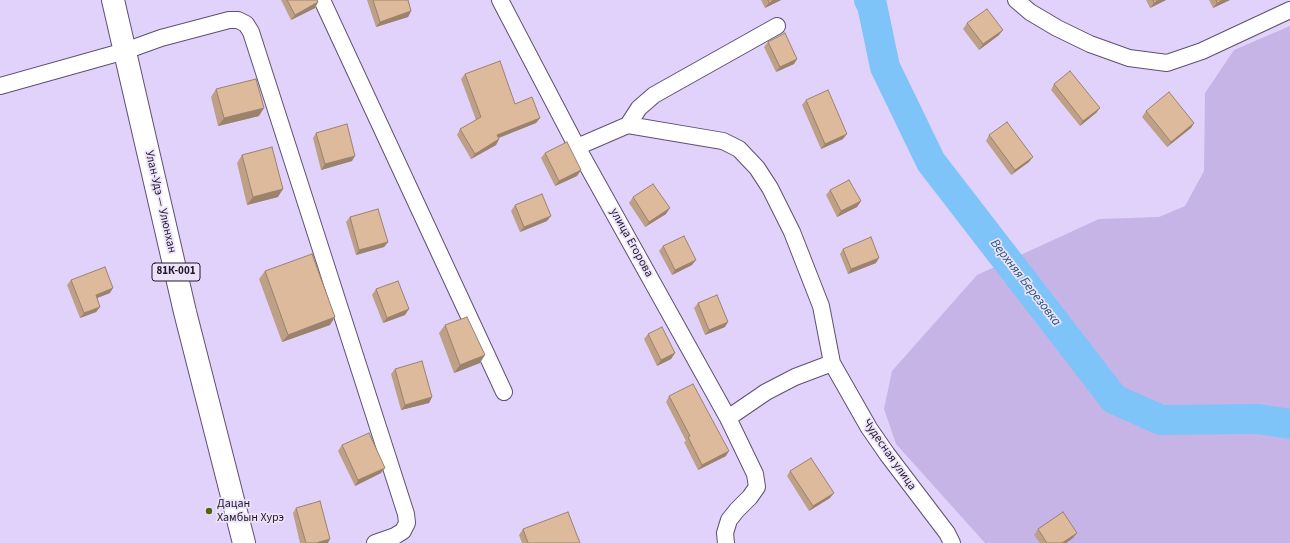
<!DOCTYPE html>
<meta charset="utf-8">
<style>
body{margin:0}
canvas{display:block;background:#e1d2fb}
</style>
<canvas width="1290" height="543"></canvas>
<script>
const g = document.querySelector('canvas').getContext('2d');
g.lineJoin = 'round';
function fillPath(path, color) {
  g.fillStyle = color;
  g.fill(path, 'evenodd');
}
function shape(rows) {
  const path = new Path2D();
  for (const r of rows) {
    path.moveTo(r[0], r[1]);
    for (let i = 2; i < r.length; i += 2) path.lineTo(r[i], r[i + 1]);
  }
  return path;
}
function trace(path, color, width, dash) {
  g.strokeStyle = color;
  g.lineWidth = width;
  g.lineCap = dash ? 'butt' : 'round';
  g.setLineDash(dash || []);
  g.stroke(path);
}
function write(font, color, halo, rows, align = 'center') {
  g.font = font + ' "Source Sans 3",sans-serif';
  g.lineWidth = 3.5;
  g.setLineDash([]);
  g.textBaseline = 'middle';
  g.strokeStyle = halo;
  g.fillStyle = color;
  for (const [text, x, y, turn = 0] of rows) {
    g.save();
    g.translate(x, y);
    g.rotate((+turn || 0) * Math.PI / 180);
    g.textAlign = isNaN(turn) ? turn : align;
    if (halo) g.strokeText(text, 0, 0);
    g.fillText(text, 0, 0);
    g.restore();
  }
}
fillPath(shape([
 [1290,26,1290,543,985,543,896,444,884,409,892,371,977,275,1099,219,1159,217,1185,206,1204,171,1205,93,1234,50]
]), '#c7b4e6');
trace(shape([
 [869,0,872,5,885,67,931,162,1114,399,1161,420,1258,419,1290,424]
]), '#7ec4f9', 30);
const minor = shape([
 [322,0,504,392],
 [500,0,577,147,728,418,755,474,757,487,750,497,737,510,729,520,725,533,726,543],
 [1016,0,1030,12,1057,28,1090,44,1129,58,1167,63,1202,51,1290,10],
 [0,86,125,51,161,38,229,20,238,20,246,24,251,32,406,514,407,523,403,531,395,536,375,543],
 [628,125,639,108,654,95,777,26],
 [577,147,628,125,723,141,739,149,757,168,770,188,792,232,821,306,832,363,795,377,766,392,728,418],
 [832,363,869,428,887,454,947,533,952,543]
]);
const primary = shape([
 [113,0,185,312,244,543]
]);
trace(minor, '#5e5073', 18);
trace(primary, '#5e5073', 24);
trace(minor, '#fff', 16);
trace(primary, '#fff', 22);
fillPath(shape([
 [281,0,317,0,318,2,315,8,291,20],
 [367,0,408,0,411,11,408,17,376,27],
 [761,0,781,0,765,8],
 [1146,0,1166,0,1150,8],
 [1209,0,1230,0,1213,8],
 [967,23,999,35,979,50,963,29],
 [768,42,797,59,794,64,776,72,764,47],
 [465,74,515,104,540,118,536,123,499,138,499,139,496,145,471,159,457,135,460,129,476,120,461,79],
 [1054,84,1100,108,1096,113,1080,126,1051,90],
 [216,89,259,116,218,126,211,97],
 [806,100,843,139,821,149,802,105],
 [1146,111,1194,123,1191,128,1167,147,1142,117],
 [316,133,352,161,321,170,313,138],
 [989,135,1029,162,1011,175,986,141],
 [545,153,581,170,577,176,555,186,541,158],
 [242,155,278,197,247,205,237,163],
 [830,190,861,201,857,207,837,217,826,195],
 [633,197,666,214,645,227,629,203],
 [515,205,547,221,520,232,511,211],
 [350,217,388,242,384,247,356,255,346,222],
 [663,246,692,265,672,275,659,251],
 [843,249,876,263,848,274,840,254],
 [265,271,330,325,282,342,259,279],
 [71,280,110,293,97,298,100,307,96,312,80,318,67,285],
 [376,289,405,315,383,323,372,295],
 [698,303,725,327,705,335,694,308],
 [445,325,480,363,454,373,439,333],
 [648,334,675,353,671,359,657,366,644,339],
 [395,369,432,397,429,403,401,410,391,374],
 [669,396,726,456,698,470,684,442,686,441,666,402],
 [342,445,381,473,355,486,338,451],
 [790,471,830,498,809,511,787,476],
 [296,508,328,543,300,543,293,513],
 [523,529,580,543,522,543,519,535],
 [1038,529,1077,533,1073,538,1066,543,1040,543,1034,535]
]), '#bea086');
fillPath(shape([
 [774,0,781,0,765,8,769,3],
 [1159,0,1166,0,1150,8,1154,3],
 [1223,0,1230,0,1213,8,1217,3],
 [318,2,315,8,291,20,295,15],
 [411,11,408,17,376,27,380,22],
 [1003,30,999,35,979,50,983,44],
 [797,59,794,64,776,72,780,67],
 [264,108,259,116,218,126,224,118],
 [1100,108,1096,113,1080,126,1083,121],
 [540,118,536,123,493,140,497,135],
 [1194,123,1191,128,1167,147,1171,142],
 [847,134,843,139,821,149,825,144],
 [499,139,496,145,471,159,475,154],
 [355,156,352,161,321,170,325,164],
 [1033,157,1029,162,1011,175,1015,170],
 [581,170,577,176,555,186,559,181],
 [283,189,278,197,247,205,253,197],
 [861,201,857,207,837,217,841,211],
 [670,208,666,214,645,227,649,222],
 [551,216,547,221,520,232,524,227],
 [388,242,384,247,356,255,359,250],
 [879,258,876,263,848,274,851,269],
 [696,260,692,265,672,275,675,270],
 [113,288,110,293,92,300,96,295],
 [100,307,96,312,80,318,84,313],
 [409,309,405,315,383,323,387,318],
 [335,317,330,325,282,342,288,335],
 [728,322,725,327,705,335,709,330],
 [675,353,671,359,657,366,661,360],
 [485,355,480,363,454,373,460,365],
 [432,397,429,403,401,410,405,405],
 [729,451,726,456,698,470,702,465],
 [385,468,381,473,355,486,358,480],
 [834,493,830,498,809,511,813,506],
 [1077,533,1073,538,1066,543,1062,543],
 [330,539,328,543,316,543]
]), '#9b826d');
const building = shape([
 [287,0,317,0,318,2,295,15,287,0],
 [373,0,408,0,411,11,380,22,373,0],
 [768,0,774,0,769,3,768,0],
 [1153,0,1159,0,1154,3,1153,0],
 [1216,0,1223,0,1217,3,1216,0],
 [987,9,1003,30,983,44,967,23,987,9],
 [785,33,797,59,780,67,768,42,785,33],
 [500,61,515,104,532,97,540,118,497,135,499,139,475,154,460,129,481,117,465,74,500,61],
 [1070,71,1100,108,1083,121,1054,84,1070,71],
 [256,79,264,108,224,118,216,89,256,79],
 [828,90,847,134,825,144,806,100,828,90],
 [1169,92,1194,123,1171,142,1146,111,1169,92],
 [1007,122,1033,157,1015,170,989,135,1007,122],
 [347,124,355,156,325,164,316,133,347,124],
 [567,142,581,170,559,181,545,153,567,142],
 [272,147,283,189,253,197,242,155,272,147],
 [849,180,861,201,841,211,830,190,849,180],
 [653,184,670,208,649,222,633,197,653,184],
 [542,194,551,216,524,227,515,205,542,194],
 [378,209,388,242,359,250,350,217,378,209],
 [684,236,696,260,675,270,663,246,684,236],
 [871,237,879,258,851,269,843,249,871,237],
 [312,254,335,317,288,335,265,271,312,254],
 [105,267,113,288,96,295,100,307,84,313,71,280,105,267],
 [398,281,409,309,387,318,376,289,398,281],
 [717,295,728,322,709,330,698,303,717,295],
 [467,317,485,355,460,365,445,325,467,317],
 [662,327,675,353,661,360,648,334,662,327],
 [422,361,432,397,405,405,395,369,422,361],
 [693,384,729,451,702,465,688,437,690,436,669,396,693,384],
 [369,433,385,468,358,480,342,445,369,433],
 [811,458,834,493,813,506,790,471,811,458],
 [320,501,330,539,316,543,306,543,296,508,320,501],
 [568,512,580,543,528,543,523,529,568,512],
 [1063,512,1077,533,1062,543,1047,543,1038,529,1063,512]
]);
fillPath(building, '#ddba9c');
trace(building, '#9b826d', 1);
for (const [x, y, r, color] of [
 [209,511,4,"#516510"]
]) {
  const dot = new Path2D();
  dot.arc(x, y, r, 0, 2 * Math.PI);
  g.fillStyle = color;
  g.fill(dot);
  trace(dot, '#ece3fb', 1.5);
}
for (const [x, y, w] of [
 [176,272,48]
]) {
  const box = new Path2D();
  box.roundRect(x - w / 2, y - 9, w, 18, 3);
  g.fillStyle = '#ece3fb';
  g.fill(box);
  trace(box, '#201a29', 1);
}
write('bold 11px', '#201a29', null, [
 ["81К-001",176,272]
]);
write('12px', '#201a29', '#ece3fb', [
 ["Улан-Удэ — Улюнхан",160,202,77],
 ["улица Егорова",631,243,61],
 ["Чудесная улица",889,455,55]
]);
write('12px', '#201a29', '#ece3fb', [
 ["Дацан",217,504],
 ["Хамбын Хурэ",217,518]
], 'left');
write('italic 13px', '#23567a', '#ece3fb', [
 ["Верхняя Березовка",1025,283,52]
]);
</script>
